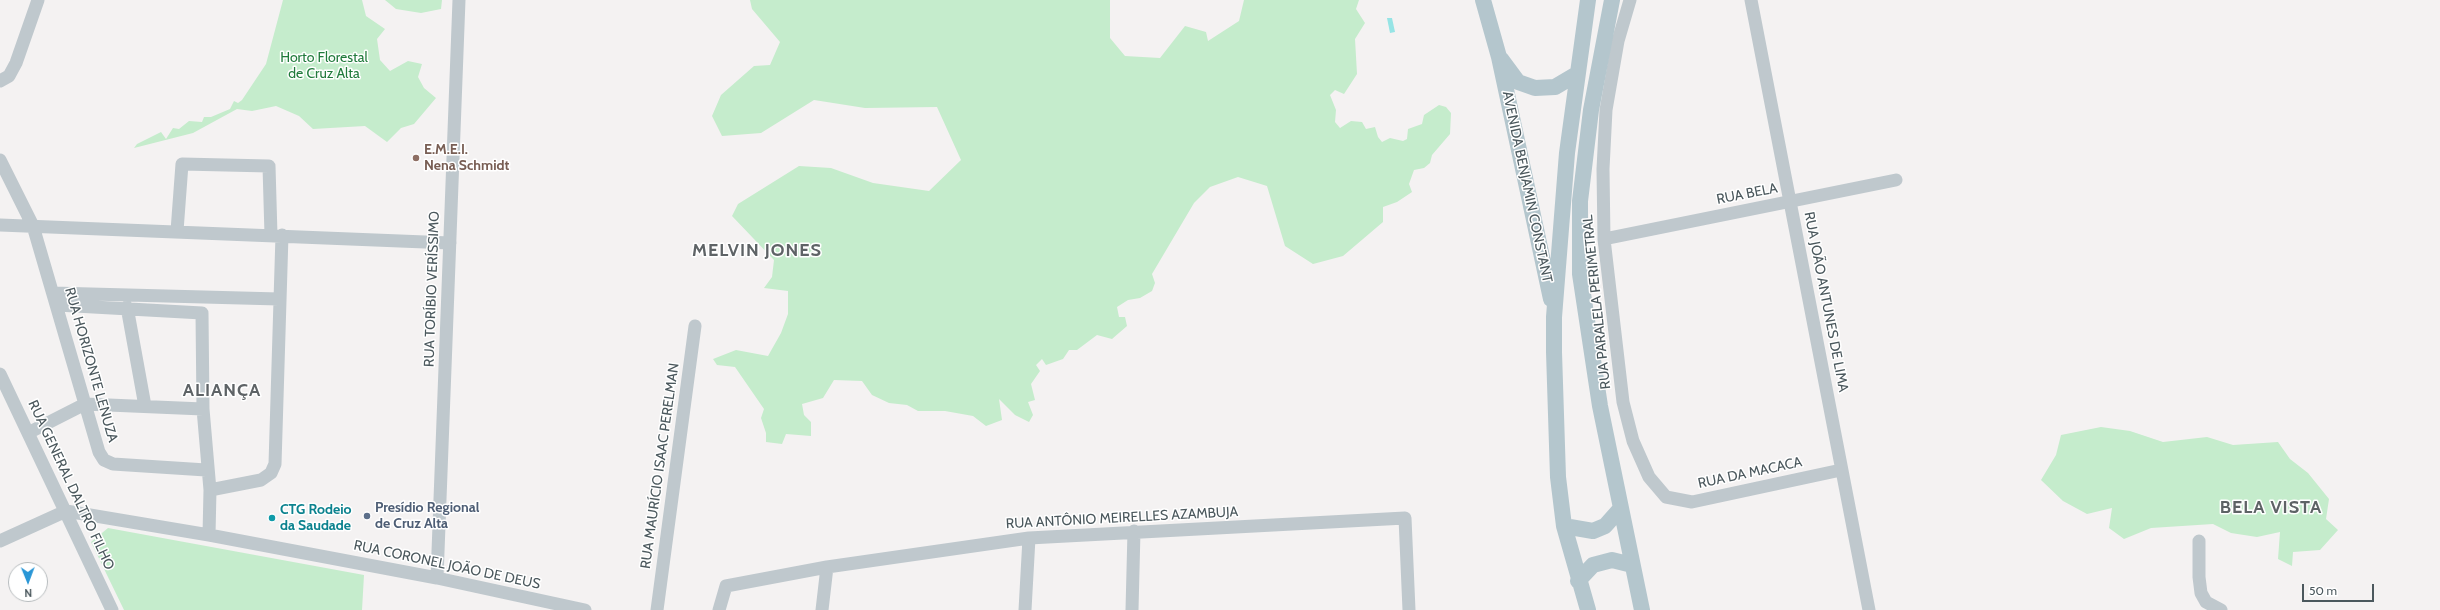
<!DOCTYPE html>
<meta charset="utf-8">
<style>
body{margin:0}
#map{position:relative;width:2440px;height:610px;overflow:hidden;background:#f4f2f2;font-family:Cabin,sans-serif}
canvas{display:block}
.north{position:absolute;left:8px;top:562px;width:40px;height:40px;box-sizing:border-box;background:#fff;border:1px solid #b7bcbe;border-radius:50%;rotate:179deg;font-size:11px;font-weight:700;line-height:16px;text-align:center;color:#4b585d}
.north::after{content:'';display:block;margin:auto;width:14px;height:18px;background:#2996d6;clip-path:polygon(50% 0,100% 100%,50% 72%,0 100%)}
.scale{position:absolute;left:2302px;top:584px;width:72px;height:18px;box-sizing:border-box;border:2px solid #4b585d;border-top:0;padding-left:5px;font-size:12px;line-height:14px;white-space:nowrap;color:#4b585d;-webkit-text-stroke:3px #fff;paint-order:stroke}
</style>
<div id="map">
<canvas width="2440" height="610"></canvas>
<div class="north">N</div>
<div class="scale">50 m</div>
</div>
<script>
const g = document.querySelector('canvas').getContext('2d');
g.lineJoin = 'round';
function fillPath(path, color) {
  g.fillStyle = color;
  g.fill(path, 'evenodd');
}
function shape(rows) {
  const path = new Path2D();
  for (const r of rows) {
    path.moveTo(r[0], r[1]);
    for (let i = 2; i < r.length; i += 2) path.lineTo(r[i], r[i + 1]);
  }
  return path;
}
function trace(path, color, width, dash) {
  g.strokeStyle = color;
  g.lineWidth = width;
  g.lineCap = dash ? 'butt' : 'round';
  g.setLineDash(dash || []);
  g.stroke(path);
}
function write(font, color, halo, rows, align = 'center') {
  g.font = font + ' Cabin,sans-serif';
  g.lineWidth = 3;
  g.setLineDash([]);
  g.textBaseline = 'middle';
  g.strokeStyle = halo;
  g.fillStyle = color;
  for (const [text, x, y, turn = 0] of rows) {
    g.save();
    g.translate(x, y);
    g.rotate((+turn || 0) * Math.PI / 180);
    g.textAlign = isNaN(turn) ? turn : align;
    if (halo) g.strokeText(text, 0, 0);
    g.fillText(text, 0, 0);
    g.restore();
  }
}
fillPath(shape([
 [283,0,362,0,366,16,385,29,377,39,380,60,390,71,408,61,422,64,418,77,424,88,436,98,414,124,401,128,387,142,365,126,313,129,299,116,276,106,252,111,237,109,193,133,134,148,137,144,161,132,166,139,173,128,179,129,189,121,202,122,204,117,211,117,230,109,234,101,238,103,242,100,266,64],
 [385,0,442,0,441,9,421,13,396,9],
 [750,0,1110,0,1110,38,1125,56,1160,58,1185,26,1206,32,1208,41,1239,21,1244,0,1359,0,1356,9,1365,23,1355,39,1357,74,1344,94,1335,90,1330,95,1336,110,1335,122,1340,128,1351,121,1362,122,1366,129,1375,127,1378,137,1382,142,1390,138,1403,141,1407,139,1408,129,1422,124,1424,115,1439,105,1446,107,1451,113,1450,134,1432,155,1430,163,1424,168,1414,170,1409,184,1412,192,1397,202,1383,207,1383,222,1343,256,1313,264,1285,246,1267,186,1238,177,1210,187,1194,203,1152,274,1155,283,1152,291,1140,298,1128,300,1117,307,1119,317,1125,317,1127,326,1112,339,1097,335,1077,350,1069,350,1063,359,1046,365,1042,359,1036,365,1040,371,1031,384,1035,400,1028,402,1033,415,1029,422,1015,415,999,399,1002,420,986,426,973,416,945,411,918,411,907,405,889,403,872,395,862,381,834,380,823,398,802,404,804,415,811,422,811,436,786,434,782,444,766,442,766,433,761,418,764,409,735,367,717,365,713,359,736,350,768,356,781,333,788,314,788,291,764,288,772,277,774,260,732,216,738,204,799,166,831,168,873,183,929,191,961,160,937,107,865,108,814,100,761,133,722,136,712,116,721,95,754,66,770,65,780,42,752,9],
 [2101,427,2130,431,2163,442,2207,437,2233,445,2278,442,2290,459,2308,473,2329,499,2326,519,2338,530,2320,550,2293,552,2292,566,2278,559,2280,532,2257,537,2231,533,2213,524,2151,528,2124,539,2109,528,2112,508,2087,514,2063,501,2041,480,2056,455,2061,435],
 [108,528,364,575,362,610,124,610,91,542]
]), '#c5eccc');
fillPath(shape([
 [1387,18,1392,18,1395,32,1390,33]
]), '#96e4e5');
trace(shape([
 [1630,0,1618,41,1606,110,1603,169,1604,239,1623,402,1633,441,1649,477,1666,497,1692,502,1841,470],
 [1751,0,1869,610],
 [0,81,9,76,16,63,38,0],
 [0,160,33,226,99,452,104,460,113,464,206,470],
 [0,225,450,243],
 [177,231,182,164,269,166,271,235],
 [1604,239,1896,180],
 [53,293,279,299],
 [57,305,202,313,203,409,210,490,209,535],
 [127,307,145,406],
 [0,374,112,610],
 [28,433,85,404,203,409],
 [210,490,261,480,271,473,275,464,282,235],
 [66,511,209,535,437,578,585,610],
 [0,541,66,511],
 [2199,541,2199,577,2201,593,2206,602,2221,610],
 [437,578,459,0],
 [657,610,695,326],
 [719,610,726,586,827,567,1029,538,1405,518,1409,610],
 [822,610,827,567],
 [1025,610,1029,538],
 [1132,610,1134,531]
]), '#bfc8cd', 13);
trace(shape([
 [1483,0,1499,57,1551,299],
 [1612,0,1591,110,1580,201,1580,274,1600,406,1642,610],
 [1501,59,1518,82,1535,88,1555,87,1577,74],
 [1564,526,1593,531,1605,526,1621,508],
 [1578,581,1593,565,1612,560,1632,565],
 [1588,610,1564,526,1558,477,1554,352,1554,317,1567,153,1588,0]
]), '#b4c6cd', 16);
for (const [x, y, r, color] of [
 [416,158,4,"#8d6e63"],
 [367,516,4,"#5c6f8a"],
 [272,518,4,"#0f9aa8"]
]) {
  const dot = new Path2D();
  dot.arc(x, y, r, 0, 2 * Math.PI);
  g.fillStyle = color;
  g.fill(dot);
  trace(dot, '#fff', 1.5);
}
write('14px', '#207a3b', '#fff', [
 ["Horto Florestal",324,58],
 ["de Cruz Alta",324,74]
]);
write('bold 14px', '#785e54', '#fff', [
 ["E.M.E.I.",424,150],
 ["Nena Schmidt",424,166]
], 'left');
write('14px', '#4b585d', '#fff', [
 ["AVENIDA BENJAMIN CONSTANT",1527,187,78],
 ["RUA BELA",1747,194,-11],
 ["RUA TORÍBIO VERÍSSIMO",432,289,-88],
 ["RUA PARALELA PERIMETRAL",1597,302,-96],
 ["RUA JOÃO ANTUNES DE LIMA",1826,302,79],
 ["RUA HORIZONTE LENUZA",91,365,74],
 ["RUA MAURÍCIO ISAAC PERELMAN",660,466,-82],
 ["RUA DA MACACA",1750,473,-12],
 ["RUA GENERAL DALTRO FILHO",71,485,65],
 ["RUA ANTÔNIO MEIRELLES AZAMBUJA",1122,518,-3],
 ["RUA CORONEL JOÃO DE DEUS",447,565,12]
]);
write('bold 14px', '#4e5e75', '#fff', [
 ["Presídio Regional",375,508],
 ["de Cruz Alta",375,524]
], 'left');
write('bold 14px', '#0d838f', '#fff', [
 ["CTG Rodeio",280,510],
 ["da Saudade",280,526]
], 'left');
g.letterSpacing = '1px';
write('bold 18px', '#5e6366', '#fff', [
 ["MELVIN JONES",757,251],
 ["ALIANÇA",222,391],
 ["BELA VISTA",2271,508]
]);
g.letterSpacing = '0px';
</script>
